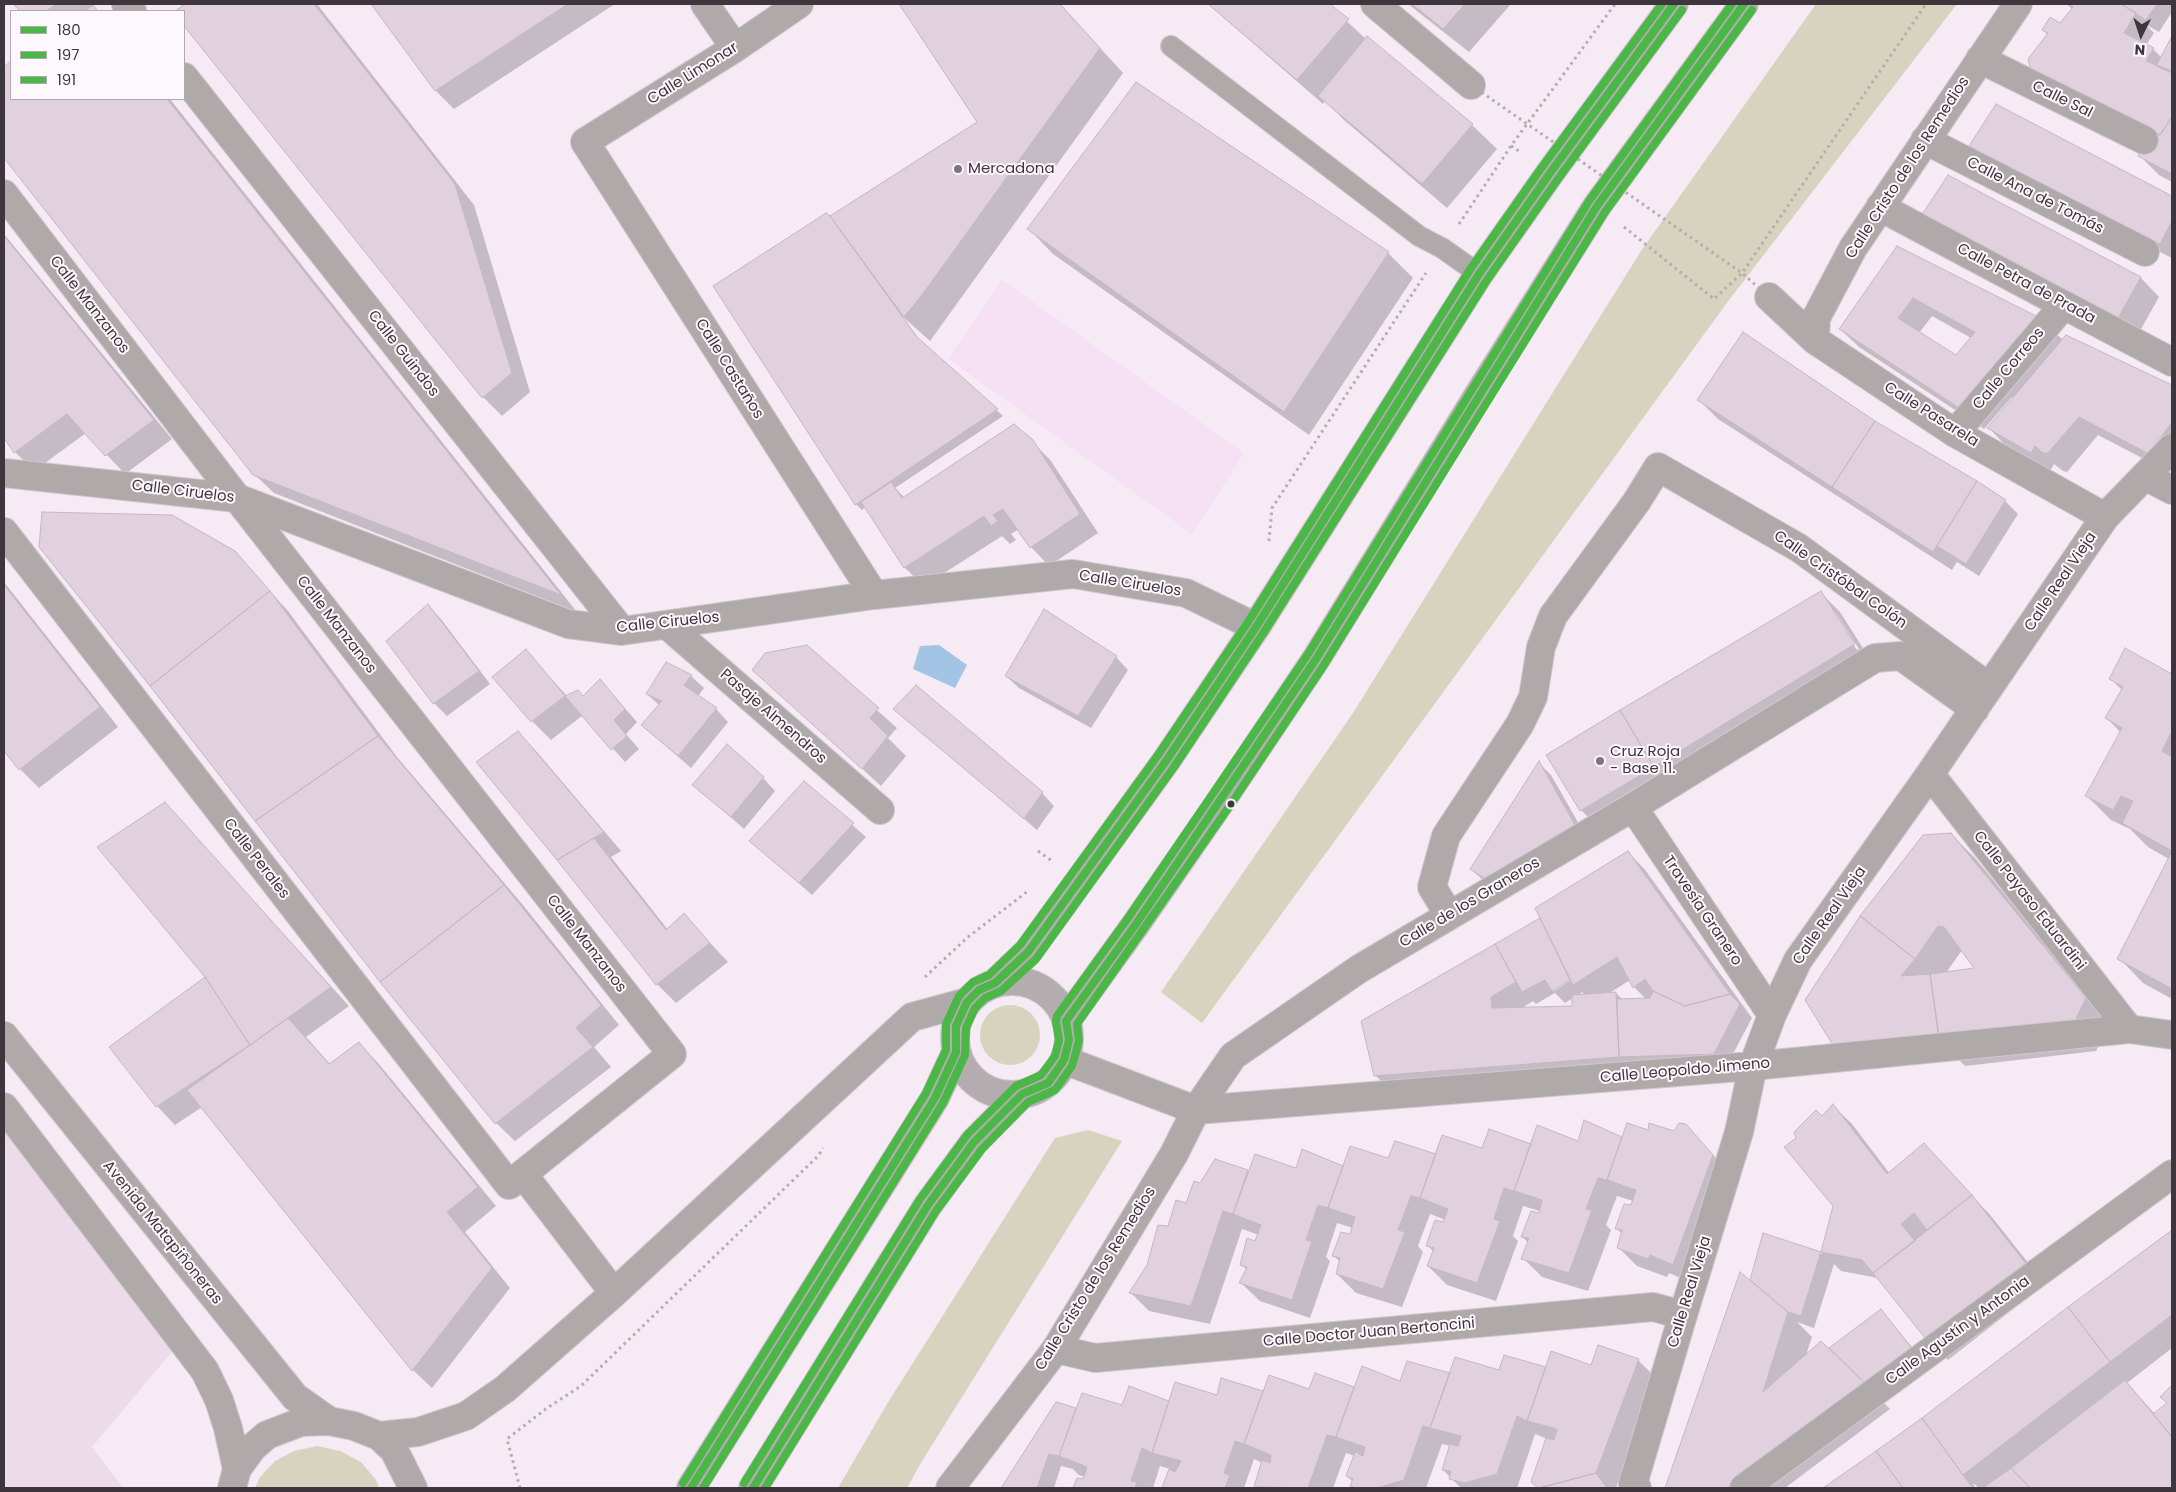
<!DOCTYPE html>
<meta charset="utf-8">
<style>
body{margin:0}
#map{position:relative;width:2176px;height:1492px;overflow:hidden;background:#f6eaf5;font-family:Poppins,sans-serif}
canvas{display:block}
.frame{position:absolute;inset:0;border:5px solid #3e353d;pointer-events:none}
.legend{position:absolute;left:10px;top:10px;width:175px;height:90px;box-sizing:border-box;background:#fdf8fd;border:1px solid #b1aab0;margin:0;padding:6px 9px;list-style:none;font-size:15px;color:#3e353d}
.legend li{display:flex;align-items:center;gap:10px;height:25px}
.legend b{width:25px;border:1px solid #b1aab0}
.north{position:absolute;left:2116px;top:10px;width:50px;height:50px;-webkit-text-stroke:4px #fdf8fd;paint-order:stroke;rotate:184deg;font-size:14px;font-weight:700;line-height:20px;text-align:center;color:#3e353d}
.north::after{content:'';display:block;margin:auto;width:18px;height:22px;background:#3e353d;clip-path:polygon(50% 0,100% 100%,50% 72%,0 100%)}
</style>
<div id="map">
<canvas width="2176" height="1492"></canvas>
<div class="frame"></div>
<ul class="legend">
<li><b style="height:6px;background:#4ab747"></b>180</li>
<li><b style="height:6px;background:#4ab747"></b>197</li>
<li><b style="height:6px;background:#4ab747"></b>191</li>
</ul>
<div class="north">N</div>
</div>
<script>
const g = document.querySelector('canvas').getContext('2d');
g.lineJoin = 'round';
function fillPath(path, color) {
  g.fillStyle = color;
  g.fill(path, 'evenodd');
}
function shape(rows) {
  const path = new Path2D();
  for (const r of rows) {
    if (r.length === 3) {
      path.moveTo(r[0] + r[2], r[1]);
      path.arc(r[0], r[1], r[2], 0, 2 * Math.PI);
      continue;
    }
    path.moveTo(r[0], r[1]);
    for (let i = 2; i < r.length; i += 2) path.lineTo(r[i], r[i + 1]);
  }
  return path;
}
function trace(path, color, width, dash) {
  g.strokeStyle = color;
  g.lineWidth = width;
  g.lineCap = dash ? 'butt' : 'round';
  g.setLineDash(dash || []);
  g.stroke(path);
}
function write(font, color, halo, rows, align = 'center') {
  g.font = font + ' Poppins,sans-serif';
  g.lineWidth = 4;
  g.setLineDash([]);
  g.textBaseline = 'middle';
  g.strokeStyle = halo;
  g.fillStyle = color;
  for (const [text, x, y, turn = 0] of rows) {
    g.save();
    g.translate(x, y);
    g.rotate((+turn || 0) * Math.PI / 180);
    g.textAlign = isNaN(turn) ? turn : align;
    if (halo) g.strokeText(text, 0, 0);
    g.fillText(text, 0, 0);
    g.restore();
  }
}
fillPath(shape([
 [1002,280,1244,453,1192,534,948,359]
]), '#f6e0f4');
fillPath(shape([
 [4,1107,182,1340,92,1447,123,1488,4,1488]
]), '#ecdbe9');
fillPath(shape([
 [1816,4,1957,4,1729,300,1202,1023,1161,992,1353,713,1641,251],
 [1010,1035,30],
 [1088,1130,1122,1141,922,1461,907,1488,838,1488,887,1404,1055,1138],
 [317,1446,340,1451,361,1462,376,1480,379,1488,255,1488,260,1477,275,1461,294,1451]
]), '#d6d3be');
fillPath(shape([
 [939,645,967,665,955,688,913,669,920,646]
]), '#a3c4e4');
fillPath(shape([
 [15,4,91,4,97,11,21,11],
 [187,4,317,4,474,205,530,392,502,416,483,397,184,24,184,11,177,11],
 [373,4,615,4,454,109,436,91],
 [900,4,1060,4,1123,73,930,341,902,316,921,342,1003,416,895,488,905,498,1032,441,1051,461,1098,533,1049,566,1031,547,1019,529,1011,534,1016,540,1010,544,1002,536,924,586,905,568,866,507,862,510,856,504,830,218,979,122],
 [1208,4,1328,4,1366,39,1368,38,1472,125,1497,149,1447,208,1344,120,1325,101,1323,104],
 [1408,4,1511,4,1469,52],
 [2067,4,2172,4,2172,12,2159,32,2145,24,2154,33,2146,45,2153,49,2162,58,2172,39,2172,182,2159,175,2140,156,2149,138,2043,30,2061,25,2072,9],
 [11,63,11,99,170,99,577,612,274,493,254,474,4,156,4,68],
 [1137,84,1388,253,1413,278,1309,435,1053,254,1029,229],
 [1996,106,2172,197,2172,258,1989,165,1970,146],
 [1948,177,2141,278,2159,297,2136,338],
 [4,234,172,439,125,474,86,433,34,471,15,452,4,436],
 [1898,248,2043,321,2063,340,2066,336,2172,387,2172,467,2169,472,2098,435,2067,472,2063,471,2054,464,2050,471,2007,447,1989,428,2013,399,2012,397,1984,429,1859,347,1840,329],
 [1932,316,1971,338,1956,356,1919,333],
 [1699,400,1874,422,1977,482,2005,501,2018,514,1979,576,1957,562,1952,570,1718,419],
 [41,547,234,552,288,611,397,757,523,905,619,1025,594,1047,611,1067,515,1141,496,1123,380,981],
 [4,582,118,727,39,788,20,769,4,748],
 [1821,593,1840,612,1873,664,1594,823,1581,810,1548,755],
 [1833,613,1836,613,1859,649,1857,650],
 [428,606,441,619,490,684,447,716,434,703],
 [806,647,897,728,888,738,906,756,881,786,754,670],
 [2125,650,2172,676,2172,999,2143,983,2119,958,2169,859,2148,847,2130,829,2111,820,2087,796,2121,733,2107,718,2122,690,2111,679],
 [526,651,567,696,584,697,600,680,637,722,626,734,639,749,625,762,583,715,551,740,532,721],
 [1116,657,1128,670,1091,728,1019,688,1006,676],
 [691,676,704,688,698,696,716,709,728,722,691,768,642,725,660,706,647,694],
 [895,709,1042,793,1054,806,1037,830],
 [518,733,537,752,621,851,611,857,668,930,684,915,728,962,676,1003,657,984,478,762],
 [1539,763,1551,775,1587,838,1484,881,1471,869],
 [763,778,775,791,744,829,694,785],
 [804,783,866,837,812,895,751,841],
 [165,804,349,1006,306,1037,330,1064,359,1044,378,1063,496,1206,465,1232,510,1288,432,1388,413,1370,202,1107,175,1125,157,1106,207,977],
 [1951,834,1976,859,2110,1023,2096,1051,1965,1066,1957,1058,1807,1000],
 [1962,950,1977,969,1946,973],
 [1628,852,1646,871,1752,1018,1726,1067,1394,1094,1375,1075,1363,1022,1496,946,1544,924],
 [1575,975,1576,977,1554,991,1552,989],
 [1630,980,1634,987,1646,999,1623,1000,1616,993,1608,994],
 [1582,992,1585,995,1577,996],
 [1555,993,1565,1003,1573,998,1573,1007,1522,1008,1533,1001,1536,1004],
 [1833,1106,1852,1124,1890,1174,1924,1144,1991,1216,2045,1284,1948,1360,1930,1342,1878,1278,1841,1271,1834,1264,1814,1328,1797,1322,1812,1337,1806,1355,1829,1350,1881,1311,1923,1360,1874,1393,1890,1409,1785,1488,1666,1488,1740,1274,1755,1286,1756,1284,1764,1234,1822,1254,1834,1206,1822,1118],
 [1585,1122,1623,1139,1649,1131,1675,1132,1686,1125,1731,1175,1692,1283,1669,1273,1667,1277,1637,1266,1618,1247,1622,1234,1617,1229,1633,1201,1617,1196,1606,1225,1611,1230,1588,1291,1542,1277,1523,1258,1529,1243,1522,1237,1540,1211,1523,1206,1513,1236,1518,1241,1496,1301,1447,1285,1428,1266,1434,1252,1428,1246,1446,1220,1430,1214,1418,1246,1423,1252,1402,1307,1356,1293,1337,1274,1340,1262,1334,1256,1351,1236,1353,1228,1337,1223,1326,1257,1330,1261,1310,1318,1260,1301,1241,1283,1247,1270,1241,1264,1256,1243,1259,1235,1242,1229,1210,1324,1149,1311,1131,1293,1169,1227,1201,1185,1216,1160,1249,1172,1344,1168,1389,1160,1579,1142],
 [2172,1233,2172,1348,2127,1383,2155,1414,2168,1404,2162,1397,2172,1387,2172,1488,1979,1488,1973,1483,1975,1488,1825,1488,1923,1419],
 [1638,1360,1657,1379,1616,1488,1539,1488,1533,1482,1547,1439,1535,1434,1517,1488,1461,1488,1443,1470,1451,1446,1442,1444,1426,1488,1355,1488,1352,1485,1353,1482,1347,1476,1355,1456,1346,1453,1333,1488,1258,1488,1256,1486,1263,1463,1254,1459,1244,1488,1164,1488,1170,1469,1160,1466,1153,1488,1074,1488,1077,1479,1084,1481,1085,1477,1079,1475,1073,1469,1061,1466,1054,1488,1002,1488,1057,1403,1077,1410,1218,1397,1222,1379,1264,1392,1310,1390,1315,1374,1355,1388,1451,1375,1592,1366]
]), '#0003');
const building = shape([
 [13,4,57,4,46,11,20,11,13,4],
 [185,4,314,4,455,184,512,373,482,398,184,26,184,11,175,11,185,4],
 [371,4,568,4,435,91,371,4],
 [899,4,1060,4,1100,48,922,295,904,317,830,216,977,122,899,4],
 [1208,4,1330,4,1349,19,1297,80,1208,4],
 [1412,4,1465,4,1443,29,1412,4],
 [2067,4,2121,4,2136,13,2124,33,2154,48,2146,61,2172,71,2172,117,2160,135,2031,71,2028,59,2048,33,2042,30,2050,17,2060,23,2073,7,2067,4],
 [2121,4,2157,4,2146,20,2121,4],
 [93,5,98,11,85,11,93,5],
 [1367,36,1473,124,1422,184,1318,96,1367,36],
 [2172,36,2172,73,2156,66,2172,36],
 [11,61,11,99,167,99,561,595,253,475,4,158,4,67,11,61],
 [1136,82,1389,252,1284,412,1027,229,1136,82],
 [1996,104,2172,196,2172,221,2160,244,1969,146,1996,104],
 [2172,117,2172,174,2138,156,2152,131,2160,135,2172,117],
 [1948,175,2141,277,2117,320,1921,216,1948,175],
 [826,213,830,216,917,337,998,409,855,505,713,286,826,213],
 [4,236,154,420,105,456,67,414,14,453,4,438,4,236],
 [1897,246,2044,320,1964,411,1839,329,1897,246],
 [1913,298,1975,332,1956,355,1898,318,1913,298],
 [1743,332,1875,421,1832,487,1697,400,1743,332],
 [2066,335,2172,385,2172,422,2149,454,2079,417,2048,453,2043,453,2035,446,2031,453,1987,428,2066,335],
 [1875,421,1977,481,1933,552,1832,487,1875,421],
 [1014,424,1033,440,1080,514,1030,548,1003,509,993,515,998,521,991,526,984,516,904,568,861,502,891,482,902,498,1014,424],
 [1977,481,2006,500,1966,564,1937,546,1977,481],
 [42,512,172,515,235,551,270,591,150,686,39,547,42,512],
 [4,585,100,707,19,770,4,751,4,585],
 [270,591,378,736,255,821,150,686,270,591],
 [1821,591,1855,644,1654,767,1620,710,1821,591],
 [428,604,479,671,433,704,386,641,428,604],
 [1044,609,1117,656,1078,716,1005,676,1044,609],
 [807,645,879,708,870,718,888,736,862,769,752,670,765,653,807,645],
 [2125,648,2172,674,2172,731,2162,751,2172,757,2172,989,2117,959,2172,851,2122,823,2133,801,2121,796,2113,810,2085,796,2122,728,2105,718,2123,687,2109,679,2125,648],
 [526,649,565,696,531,722,492,677,526,649],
 [666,662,692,675,684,685,717,708,678,756,641,725,662,701,646,694,666,662],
 [600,679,625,709,614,720,627,736,611,750,565,696,578,690,583,696,600,679],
 [916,685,1043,792,1024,819,893,709,916,685],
 [1620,710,1654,767,1580,811,1546,755,1620,710],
 [518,731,604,832,557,860,476,762,518,731],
 [378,736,504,885,380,982,255,821,378,736],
 [727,744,764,777,731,817,692,785,727,744],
 [1539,761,1575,825,1487,880,1470,869,1539,761],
 [804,781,854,823,799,883,749,841,804,781],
 [165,802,331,987,250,1045,205,977,97,847,165,802],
 [1951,833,2086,998,2072,1027,1940,1042,1930,974,1974,968,1944,927,1938,926,1915,959,1860,916,1923,835,1951,833],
 [594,838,666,930,684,913,710,943,656,985,557,860,594,838],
 [1628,851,1730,994,1685,1006,1653,991,1645,979,1633,988,1617,957,1573,985,1535,908,1628,851],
 [504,885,601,1005,576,1028,593,1047,495,1124,380,982,504,885],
 [1860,916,1915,959,1901,976,1930,974,1939,1040,1836,1050,1805,1000,1860,916],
 [1540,918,1570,980,1552,991,1545,980,1522,992,1495,944,1540,918],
 [1495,944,1516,982,1491,997,1492,1008,1572,1006,1572,995,1616,992,1619,1057,1374,1076,1361,1021,1495,944],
 [205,977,250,1045,156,1107,109,1047,205,977],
 [1653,991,1685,1006,1730,994,1740,1004,1714,1054,1619,1057,1617,999,1650,998,1653,991],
 [288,1018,329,1064,359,1042,478,1187,447,1212,492,1268,412,1371,187,1090,288,1018],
 [1833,1104,1887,1174,1924,1143,1972,1195,1927,1230,1914,1213,1901,1224,1915,1241,1873,1273,1862,1260,1821,1252,1833,1206,1784,1147,1796,1138,1794,1132,1816,1110,1822,1116,1833,1104],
 [1584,1120,1622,1137,1607,1180,1598,1178,1586,1209,1592,1210,1569,1273,1521,1259,1529,1238,1521,1237,1531,1211,1539,1213,1542,1200,1514,1191,1537,1125,1578,1141,1584,1120],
 [1627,1123,1648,1130,1649,1123,1674,1131,1679,1123,1686,1124,1713,1155,1673,1265,1650,1255,1648,1259,1617,1248,1622,1230,1615,1229,1624,1204,1631,1205,1636,1190,1607,1180,1627,1123],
 [1489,1129,1531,1144,1514,1191,1504,1188,1494,1219,1500,1221,1477,1283,1427,1266,1434,1248,1426,1246,1435,1220,1443,1222,1448,1209,1420,1198,1442,1135,1482,1148,1489,1129],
 [1395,1141,1436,1154,1420,1198,1411,1196,1398,1230,1405,1232,1383,1289,1336,1274,1340,1258,1332,1256,1341,1232,1350,1234,1355,1217,1328,1208,1350,1146,1388,1158,1395,1141],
 [1302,1149,1343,1166,1328,1208,1318,1205,1306,1240,1312,1241,1292,1300,1239,1283,1247,1267,1240,1265,1247,1238,1255,1241,1261,1225,1233,1214,1255,1154,1296,1168,1302,1149],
 [1215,1159,1248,1170,1233,1214,1223,1211,1191,1306,1129,1293,1147,1265,1158,1225,1168,1226,1176,1200,1186,1203,1194,1181,1200,1183,1215,1159],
 [1972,1195,2027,1265,1929,1343,1873,1273,1972,1195],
 [2172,1230,2172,1315,2110,1362,2068,1307,2172,1230],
 [1763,1233,1821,1252,1801,1316,1788,1312,1750,1280,1763,1233],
 [1740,1272,1788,1312,1763,1392,1821,1341,1866,1384,1728,1488,1665,1488,1740,1272],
 [2068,1307,2110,1362,1963,1475,1922,1418,2068,1307],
 [1881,1309,1911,1347,1866,1384,1829,1348,1881,1309],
 [1598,1345,1639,1359,1596,1473,1538,1488,1531,1482,1546,1438,1554,1440,1557,1429,1527,1421,1551,1351,1591,1365,1598,1345],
 [1504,1355,1546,1367,1527,1421,1517,1416,1497,1474,1464,1483,1449,1479,1451,1471,1442,1470,1450,1444,1458,1446,1461,1436,1430,1428,1455,1357,1499,1370,1504,1355],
 [1407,1361,1450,1373,1430,1428,1423,1426,1404,1480,1377,1488,1357,1488,1350,1486,1353,1479,1346,1476,1355,1452,1363,1456,1365,1447,1336,1437,1362,1366,1400,1381,1407,1361],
 [1315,1373,1354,1387,1336,1437,1327,1435,1308,1488,1254,1487,1262,1460,1270,1463,1271,1455,1244,1444,1269,1375,1309,1389,1315,1373],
 [1221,1378,1263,1391,1244,1444,1235,1441,1224,1473,1230,1475,1225,1488,1162,1488,1169,1469,1175,1472,1181,1461,1152,1453,1175,1382,1217,1395,1221,1378],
 [2125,1380,2172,1437,2172,1488,2030,1488,2011,1468,2125,1380],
 [2172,1385,2172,1437,2153,1414,2167,1403,2160,1397,2172,1385],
 [1129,1386,1169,1401,1152,1453,1142,1448,1131,1481,1137,1482,1135,1488,1073,1488,1077,1478,1083,1479,1087,1467,1059,1456,1082,1393,1122,1405,1129,1386],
 [1056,1402,1076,1408,1059,1456,1049,1454,1037,1488,1001,1488,1056,1402],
 [1922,1418,1963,1475,1973,1488,1903,1488,1876,1451,1922,1418],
 [1876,1451,1903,1488,1823,1488,1876,1451],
 [2011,1468,2030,1488,1983,1488,2011,1468],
 [1596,1473,1607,1488,1540,1488,1596,1473]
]);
fillPath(building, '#e1d1de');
trace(building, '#c3b8c1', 1);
const service = shape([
 [1171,46,1419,236,1442,248,1479,274]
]);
const pedestrian = shape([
 [2064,305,2172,362]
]);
const minor = shape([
 [126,4,132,11],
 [705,4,735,48],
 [799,4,735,48,585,142,874,595],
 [1375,4,1471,85],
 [1980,59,2144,140],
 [184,77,622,631],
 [1925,140,2145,252],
 [4,194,237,498,672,1054,509,1185,4,532],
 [1880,207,2064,305,1955,433],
 [1769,297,1815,340,1955,433,2105,517],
 [1815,340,1816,318,1853,248,2018,4],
 [4,473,237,498,568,624,622,631,874,595,1073,574,1186,593,1256,627],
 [2145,476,2172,490],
 [667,625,880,810],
 [1930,774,2129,1029],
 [1633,807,1772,1015],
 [1449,915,1432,887,1446,836,1520,724,1533,697,1541,647,1553,616,1637,501,1658,467,1799,548,1989,687],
 [1064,1060,1196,1110,1233,1056,1359,969,1633,807,1875,658,1901,656,1975,709],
 [523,1174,614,1293],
 [1056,1349,1095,1358,1653,1307,1683,1315],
 [379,1436,418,1432,466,1416,505,1389,614,1293,912,1017,967,1002],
 [950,1488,1056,1349,1174,1154,1196,1110,1753,1066,2129,1029,2172,1035],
 [1637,1488,1633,1484,1683,1315,1739,1132,1753,1066,1772,1015,1798,960,1930,774,2105,517,2172,448],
 [1744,1488,2172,1174]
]);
const secondary = shape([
 [4,1036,295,1397,329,1421],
 [4,1107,205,1371,219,1400,228,1428,237,1469],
 [232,1488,237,1469,253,1447,267,1435,301,1422,329,1421,354,1426,379,1436,394,1450,413,1488]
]);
const primary = shape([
 [1012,1038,57],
 [995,983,1028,952,1166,761,1256,627,1479,274,1550,173,1674,4],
 [1066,1021,1136,924,1223,798,1316,659,1474,402,1597,206,1744,4],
 [691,1488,935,1098,956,1052],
 [753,1488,928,1205,974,1142,1022,1094]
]);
trace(service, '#d0c7cf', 22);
trace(pedestrian, '#d0c7cf', 30);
trace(minor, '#d0c7cf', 30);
trace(secondary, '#d0c7cf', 30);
trace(primary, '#d0c7cf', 30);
trace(shape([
 [1511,146,1522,153],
 [1459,224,1511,146,1615,4],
 [1624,227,1714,299,1742,273,1926,4],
 [1269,541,1272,508,1426,273],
 [1038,851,1052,861],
 [925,977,968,937,1028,891],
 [520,1488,507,1439,547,1408,581,1386,818,1156,823,1148]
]), '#b2adae', 3, [2.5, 4]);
trace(service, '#afaaa9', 20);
trace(pedestrian, '#afaaa9', 28);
trace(minor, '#afaaa9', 28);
trace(secondary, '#b0a9aa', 28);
trace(primary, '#b4acae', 28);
trace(shape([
 [1471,85,1742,273,1769,297]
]), '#b2adae', 3, [2.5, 4]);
trace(shape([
 [691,1488,935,1098,956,1052,956,1026,967,1002,979,990,995,983,1028,952,1166,761,1256,627,1479,274,1550,173,1674,4],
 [753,1488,928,1205,974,1142,1022,1094,1048,1083,1064,1060,1069,1040,1066,1021,1136,924,1316,659,1597,206,1744,4]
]), '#4ab747', 8);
trace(shape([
 [703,1488,943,1103,965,1055,966,1028,975,1008,985,998,1001,991,1036,959,1174,767,1264,632,1487,280,1558,179,1682,10],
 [765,1488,936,1211,982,1149,1028,1102,1055,1090,1072,1066,1079,1041,1077,1024,1231,804,1324,665,1605,212,1752,10]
]), '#4ab747', 8);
trace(shape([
 [683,1483,926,1093,946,1050,946,1024,959,996,973,982,989,975,1020,945,1158,755,1248,622,1471,268,1542,167,1662,4],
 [744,1483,920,1199,967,1135,1016,1086,1041,1075,1055,1056,1059,1040,1056,1022,1057,1016,1128,918,1308,654,1589,201,1732,4]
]), '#4ab747', 8);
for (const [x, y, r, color] of [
 [958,169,5,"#7e747d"],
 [1600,761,5,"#7e747d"],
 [1231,804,4.5,"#3e353d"]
]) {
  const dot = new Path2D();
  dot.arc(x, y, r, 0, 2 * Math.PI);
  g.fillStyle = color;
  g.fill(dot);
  trace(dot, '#fdf8fd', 2);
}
write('15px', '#3e353d', '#fdf8fd', [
 ["Calle Limonar",693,74,-32],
 ["Calle Sal",2062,100,26],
 ["Calle Cristo de los Remedios",1908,168,-57],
 ["Calle Ana de Tomás",2035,196,27],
 ["Calle Petra de Prada",2026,284,28],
 ["Calle Manzanos",89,305,52],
 ["Calle Guindos",403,354,52],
 ["Calle Castaños",729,369,58],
 ["Calle Correos",2009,369,-50],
 ["Calle Pasarela",1931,415,32],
 ["Calle Ciruelos",183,492,7],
 ["Calle Cristóbal Colón",1840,580,35],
 ["Calle Real Vieja",2061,582,-56],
 ["Calle Ciruelos",1130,584,9],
 ["Calle Ciruelos",668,623,-6],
 ["Calle Manzanos",336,625,52],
 ["Pasaje Almendros",773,717,41],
 ["Calle Perales",256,859,52],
 ["Calle Payaso Eduardini",2029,901,52],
 ["Calle de los Graneros",1470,903,-31],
 ["Travesía Granero",1702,911,56],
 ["Calle Real Vieja",1830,916,-55],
 ["Calle Manzanos",586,944,52],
 ["Calle Leopoldo Jimeno",1685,1071,-5],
 ["Avenida Matapiñoneras",162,1233,51],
 ["Calle Cristo de los Remedios",1096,1279,-58],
 ["Calle Real Vieja",1690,1292,-73],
 ["Calle Agustín y Antonia",1958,1331,-36],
 ["Calle Doctor Juan Bertoncini",1369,1333,-5]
]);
write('15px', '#3e353d', '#fdf8fd', [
 ["Mercadona",968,169],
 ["Cruz Roja",1610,752],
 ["- Base 11.",1610,769]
], 'left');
</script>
